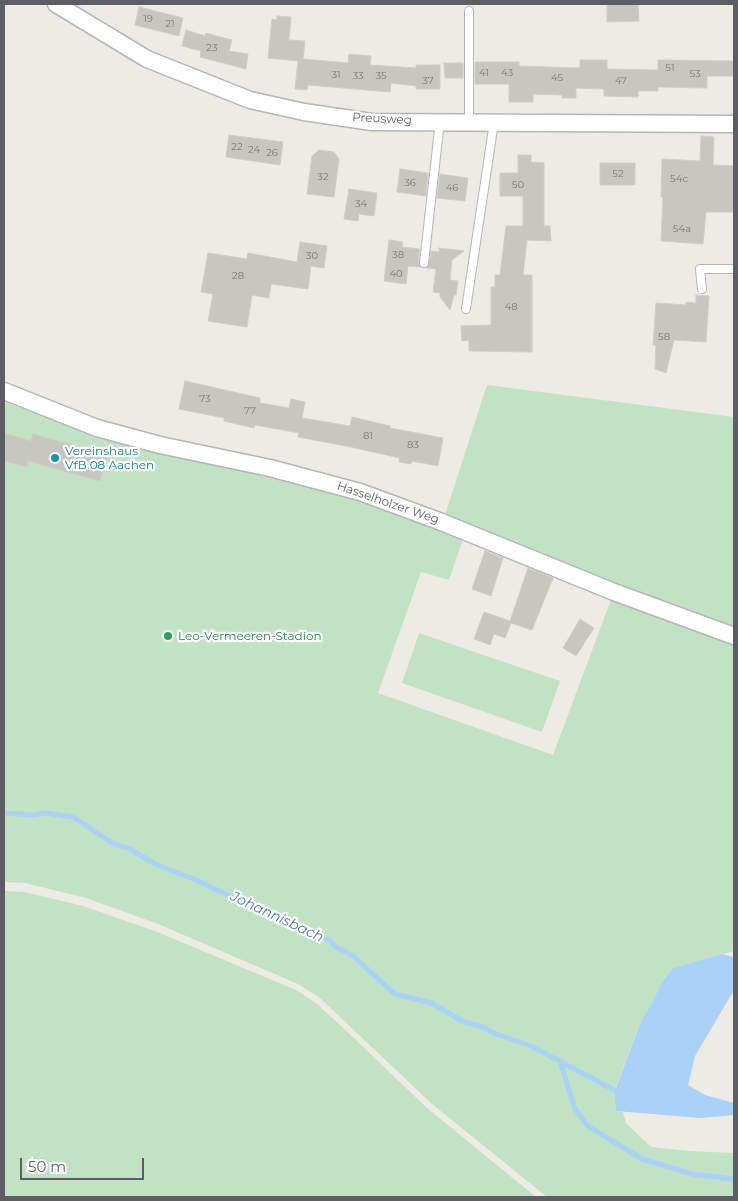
<!DOCTYPE html>
<style>
body{margin:0}
#map{position:relative;width:738px;height:1201px;overflow:hidden;background:#edebe4;font-family:Montserrat,sans-serif}
canvas{display:block}
.frame{position:absolute;inset:0;border:5px solid #5c5e63;pointer-events:none}
.scale{position:absolute;left:20px;top:1158px;width:124px;height:22px;box-sizing:border-box;border:2px solid #5c5e63;border-top:0;padding-left:6px;font-size:15px;line-height:18px;white-space:nowrap;color:#5c5e63;-webkit-text-stroke:4px #fff;paint-order:stroke}
</style>
<div id="map">
<canvas width="738" height="1201"></canvas>
<div class="frame"></div>
<div class="scale">50 m</div>
</div>
<script>
const g = document.querySelector('canvas').getContext('2d');
g.lineJoin = 'round';
function fillPath(path, color) {
  g.fillStyle = color;
  g.fill(path, 'evenodd');
}
function shape(rows) {
  const path = new Path2D();
  for (const r of rows) {
    path.moveTo(r[0], r[1]);
    for (let i = 2; i < r.length; i += 2) path.lineTo(r[i], r[i + 1]);
  }
  return path;
}
function trace(path, color, width, dash) {
  g.strokeStyle = color;
  g.lineWidth = width;
  g.lineCap = dash ? 'butt' : 'round';
  g.setLineDash(dash || []);
  g.stroke(path);
}
function write(font, color, halo, rows, align = 'center') {
  g.font = font + ' Montserrat,sans-serif';
  g.lineWidth = 4.5;
  g.setLineDash([]);
  g.textBaseline = 'middle';
  g.strokeStyle = halo;
  g.fillStyle = color;
  for (const [text, x, y, turn = 0] of rows) {
    g.save();
    g.translate(x, y);
    g.rotate((+turn || 0) * Math.PI / 180);
    g.textAlign = isNaN(turn) ? turn : align;
    if (halo) g.strokeText(text, 0, 0);
    g.fillText(text, 0, 0);
    g.restore();
  }
}
fillPath(shape([
 [487,385,734,417,734,630,618,586,445,515],
 [4,402,136,449,275,475,352,497,463,539,449,580,421,572,378,693,553,755,612,597,734,643,734,951,673,968,662,982,651,1005,642,1019,614,1092,616,1111,623,1112,626,1123,651,1147,689,1151,734,1153,734,1197,547,1197,432,1104,320,998,298,984,158,924,86,898,25,883,4,882],
 [419,633,560,681,542,732,402,683],
 [4,891,25,892,83,906,155,931,296,990,317,1004,340,1025,427,1108,536,1197,4,1197]
]), '#c2e2c4');
fillPath(shape([
 [722,954,734,957,734,990,695,1056,688,1085,705,1095,734,1103,734,1115,701,1118,616,1111,614,1090,616,1088,642,1019,651,1005,662,982,673,968]
]), '#aad1f7');
trace(shape([
 [4,813,32,815,46,813,73,817,112,843,130,849,155,864,196,880,253,907,317,933,330,941,336,947,353,956,395,994,431,1003,464,1022,483,1027,496,1034,531,1046,614,1090,620,1090],
 [560,1061,575,1109,588,1126,642,1159,692,1174,734,1179]
]), '#aad1f7', 5);
const building = shape([
 [607,4,638,4,639,21,607,22,607,4],
 [139,7,183,18,179,36,135,25,139,7],
 [277,16,291,17,289,40,305,41,303,59,348,63,349,54,371,56,370,65,416,68,416,65,440,65,440,89,416,89,416,86,391,83,390,92,308,85,307,90,295,89,298,61,268,58,272,19,277,20,277,16],
 [186,30,205,36,206,33,232,40,229,51,248,54,246,69,200,57,201,51,182,46,186,30],
 [580,60,607,60,607,69,658,70,658,60,734,61,734,76,707,76,707,88,658,87,658,91,638,91,638,97,604,96,604,89,576,88,576,98,562,98,562,95,533,94,533,102,509,102,509,84,475,84,475,62,519,62,519,66,580,68,580,60],
 [444,63,463,63,463,78,445,78,444,63],
 [229,135,283,142,280,165,226,157,229,135],
 [701,136,714,137,713,165,734,166,734,212,706,212,703,244,661,241,663,197,661,197,662,159,700,161,701,136],
 [319,150,334,152,339,159,334,197,307,194,312,156,319,150],
 [518,155,531,155,531,162,544,163,544,226,550,226,551,241,527,240,523,275,532,275,532,352,469,351,469,340,462,341,461,326,491,325,491,287,495,287,495,275,500,275,506,226,523,226,523,196,500,196,500,173,518,173,518,155],
 [600,163,635,163,635,185,600,185,600,163],
 [400,169,428,173,426,196,397,192,400,169],
 [440,174,468,178,465,201,437,198,440,174],
 [349,189,377,193,374,216,359,214,358,221,344,219,349,189],
 [389,240,403,242,402,247,420,249,418,263,421,267,408,266,406,284,384,281,389,240],
 [300,242,327,246,324,268,311,266,308,289,271,284,269,298,252,295,247,327,208,321,213,294,201,292,208,253,247,259,248,253,297,262,300,242],
 [439,248,464,251,452,260,450,280,458,281,456,295,454,295,450,310,440,297,440,293,433,292,436,269,426,268,429,264,431,251,439,252,439,248],
 [696,295,709,296,706,342,674,340,666,373,655,369,656,345,653,345,656,303,686,305,686,302,696,303,696,295],
 [185,381,260,398,260,403,289,408,291,399,305,402,302,418,350,426,352,417,390,426,390,428,443,438,438,466,412,461,411,464,399,462,400,458,346,446,298,437,299,433,255,425,254,428,224,421,224,418,179,409,185,381],
 [4,433,31,441,33,434,108,455,100,481,28,461,27,467,4,461,4,433],
 [485,551,503,558,491,596,472,589,485,551],
 [528,568,553,578,532,630,511,623,505,638,494,634,490,645,474,639,484,612,510,621,528,568],
 [580,619,594,628,576,656,563,648,580,619]
]);
fillPath(building, '#c8c6c0');
trace(building, '#d1cdc3', 1);
const lane = shape([
 [469,122,469,11],
 [424,263,440,121],
 [702,289,700,269,734,269],
 [466,309,494,122]
]);
const street = shape([
 [56,4,147,59,250,100,304,112,372,122,734,124],
 [4,391,97,428,160,445,270,468,360,492,439,521,614,592,734,636]
]);
trace(lane, '#b4b5b9', 10);
trace(street, '#b4b5b9', 19);
trace(lane, '#fff', 8);
trace(street, '#fff', 16);
for (const [x, y, r, color] of [
 [55,458,5,"#0f9aa8"],
 [168,636,5,"#2e9e5b"]
]) {
  const dot = new Path2D();
  dot.arc(x, y, r, 0, 2 * Math.PI);
  g.fillStyle = color;
  g.fill(dot);
  trace(dot, '#fff', 2);
}
write('10px', '#77787a', null, [
 ["19",148,19],
 ["21",170,24],
 ["23",212,48],
 ["51",670,68],
 ["41",484,73],
 ["43",507,73],
 ["53",695,74],
 ["31",336,75],
 ["33",358,76],
 ["35",381,76],
 ["45",557,78],
 ["37",428,81],
 ["47",621,81],
 ["22",237,147],
 ["24",254,150],
 ["26",272,153],
 ["52",618,174],
 ["32",323,177],
 ["54c",679,179],
 ["36",410,183],
 ["50",518,185],
 ["46",452,188],
 ["34",361,204],
 ["54a",682,229],
 ["38",398,255],
 ["30",312,256],
 ["40",396,274],
 ["28",238,276],
 ["48",511,307],
 ["58",664,337],
 ["73",205,399],
 ["77",250,411],
 ["81",368,436],
 ["83",413,445]
]);
write('12px', '#5c5e63', '#fff', [
 ["Preusweg",382,119,3],
 ["Hasselholzer Weg",388,503,19]
]);
write('12px', '#0d838f', '#fff', [
 ["Vereinshaus",65,451],
 ["VfB 08 Aachen",65,465]
], 'left');
write('12px', '#27864d', '#fff', [
 ["Leo-Vermeeren-Stadion",178,636]
], 'left');
write('italic 14px', '#4c77b0', '#fff', [
 ["Johannisbach",277,917,25]
]);
</script>
